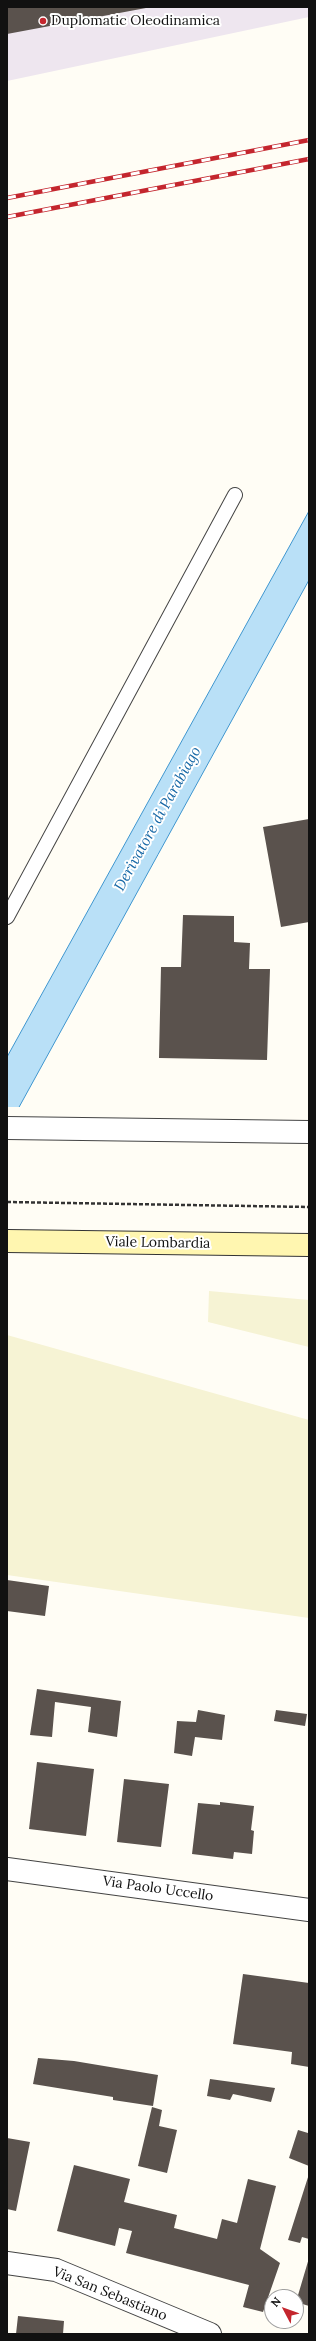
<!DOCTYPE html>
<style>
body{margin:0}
#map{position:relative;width:316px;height:2341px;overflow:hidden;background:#fffdf5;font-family:Lora,serif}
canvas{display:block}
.frame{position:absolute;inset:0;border:8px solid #111;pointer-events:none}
.north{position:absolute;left:264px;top:2289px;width:40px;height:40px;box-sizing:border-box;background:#fff;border:1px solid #a0a0a0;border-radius:50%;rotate:311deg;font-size:11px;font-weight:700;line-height:16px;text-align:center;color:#111}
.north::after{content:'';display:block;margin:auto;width:14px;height:18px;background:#c4262e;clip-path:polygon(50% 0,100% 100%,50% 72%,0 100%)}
</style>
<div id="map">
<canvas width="316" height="2341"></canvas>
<div class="frame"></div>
<div class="north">N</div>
</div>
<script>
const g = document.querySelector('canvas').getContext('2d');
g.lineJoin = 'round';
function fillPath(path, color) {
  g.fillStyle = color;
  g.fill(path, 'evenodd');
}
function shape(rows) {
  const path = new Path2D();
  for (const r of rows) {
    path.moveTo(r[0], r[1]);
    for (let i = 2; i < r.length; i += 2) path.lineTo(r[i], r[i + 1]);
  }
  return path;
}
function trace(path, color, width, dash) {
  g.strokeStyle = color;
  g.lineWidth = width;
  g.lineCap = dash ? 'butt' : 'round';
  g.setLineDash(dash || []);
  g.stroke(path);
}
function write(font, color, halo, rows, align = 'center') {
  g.font = font + ' Lora,serif';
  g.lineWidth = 4;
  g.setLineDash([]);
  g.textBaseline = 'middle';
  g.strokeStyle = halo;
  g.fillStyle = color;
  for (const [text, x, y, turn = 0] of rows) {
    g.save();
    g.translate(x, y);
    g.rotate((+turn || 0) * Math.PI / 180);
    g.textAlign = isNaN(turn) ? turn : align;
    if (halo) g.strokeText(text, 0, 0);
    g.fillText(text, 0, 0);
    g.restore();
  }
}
fillPath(shape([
 [7,7,309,7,309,17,7,81]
]), '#eee6ef');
fillPath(shape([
 [209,1291,309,1300,309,1347,208,1322],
 [7,1335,309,1420,309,1618,7,1575]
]), '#f6f3d4');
const water = shape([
 [309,511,309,580,7,1129,7,1057,309,511]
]);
fillPath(water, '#b9e0f7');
trace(water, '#3f96cf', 1);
fillPath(shape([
 [7,1107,21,1107,7,1131]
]), '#fffdf5');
fillPath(shape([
 [7,7,146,7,146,8,7,34],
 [309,819,309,922,281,927,263,827],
 [183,915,234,916,234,942,250,943,249,969,270,969,267,1060,159,1058,161,967,181,967],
 [7,1580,49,1586,45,1616,7,1611],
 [37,1689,121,1701,117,1737,88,1732,91,1707,55,1702,52,1737,30,1735],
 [198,1710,225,1715,222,1740,195,1737,192,1756,174,1753,177,1721,196,1722],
 [276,1710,307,1714,305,1726,274,1721],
 [37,1762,94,1769,86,1836,29,1829],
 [124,1779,169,1784,161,1847,117,1842],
 [220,1802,254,1806,251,1830,254,1831,252,1854,234,1852,233,1859,192,1854,198,1803,220,1805],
 [243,1974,309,1983,309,2067,291,2064,292,2052,233,2044],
 [38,2058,74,2061,158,2075,153,2106,113,2100,113,2097,33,2084],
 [210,2079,275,2088,271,2102,233,2094,230,2100,207,2096],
 [152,2107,162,2110,159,2126,177,2130,167,2173,138,2166],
 [309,2129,309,2166,289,2158,298,2130,308,2133],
 [7,2138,30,2142,16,2211,7,2209],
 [74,2165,130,2179,124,2202,177,2215,174,2228,217,2239,222,2219,237,2223,248,2179,276,2186,260,2249,280,2263,263,2312,243,2307,249,2285,126,2253,132,2231,119,2228,115,2246,57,2231],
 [309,2174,309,2239,302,2237,300,2243,288,2240],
 [309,2258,309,2306,296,2302],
 [18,2316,64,2321,63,2334,16,2334]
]), '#5a524d');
const service = shape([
 [7,917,235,495]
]);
const minor = shape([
 [7,1128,309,1132],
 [7,1869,309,1910],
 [7,2263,56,2270,210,2334]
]);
const secondary = shape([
 [7,1241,309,1245]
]);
trace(service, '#444', 16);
trace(minor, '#444', 24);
trace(secondary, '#333', 24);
trace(shape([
 [7,1202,309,1207]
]), '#333', 2.5, [4, 2]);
trace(service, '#fff', 14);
trace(minor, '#fff', 22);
trace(secondary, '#fff6b0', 22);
const rail = shape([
 [7,198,309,140],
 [7,217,309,159]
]);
trace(rail, '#c4262e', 4.5);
trace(rail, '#fff', 3, [9]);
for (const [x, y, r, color] of [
 [43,21,4,"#c4262e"]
]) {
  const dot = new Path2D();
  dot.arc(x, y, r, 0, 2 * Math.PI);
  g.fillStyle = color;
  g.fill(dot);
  trace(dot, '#fff', 1.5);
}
write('14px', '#111', '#fff', [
 ["Duplomatic Oleodinamica",51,21]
], 'left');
write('14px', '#111', '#fff', [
 ["Viale Lombardia",158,1243,1],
 ["Via Paolo Uccello",158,1889,8],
 ["Via San Sebastiano",110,2294,22]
]);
write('italic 15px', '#1768a6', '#fff', [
 ["Derivatore di Parabiago",158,819,-61]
]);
</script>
